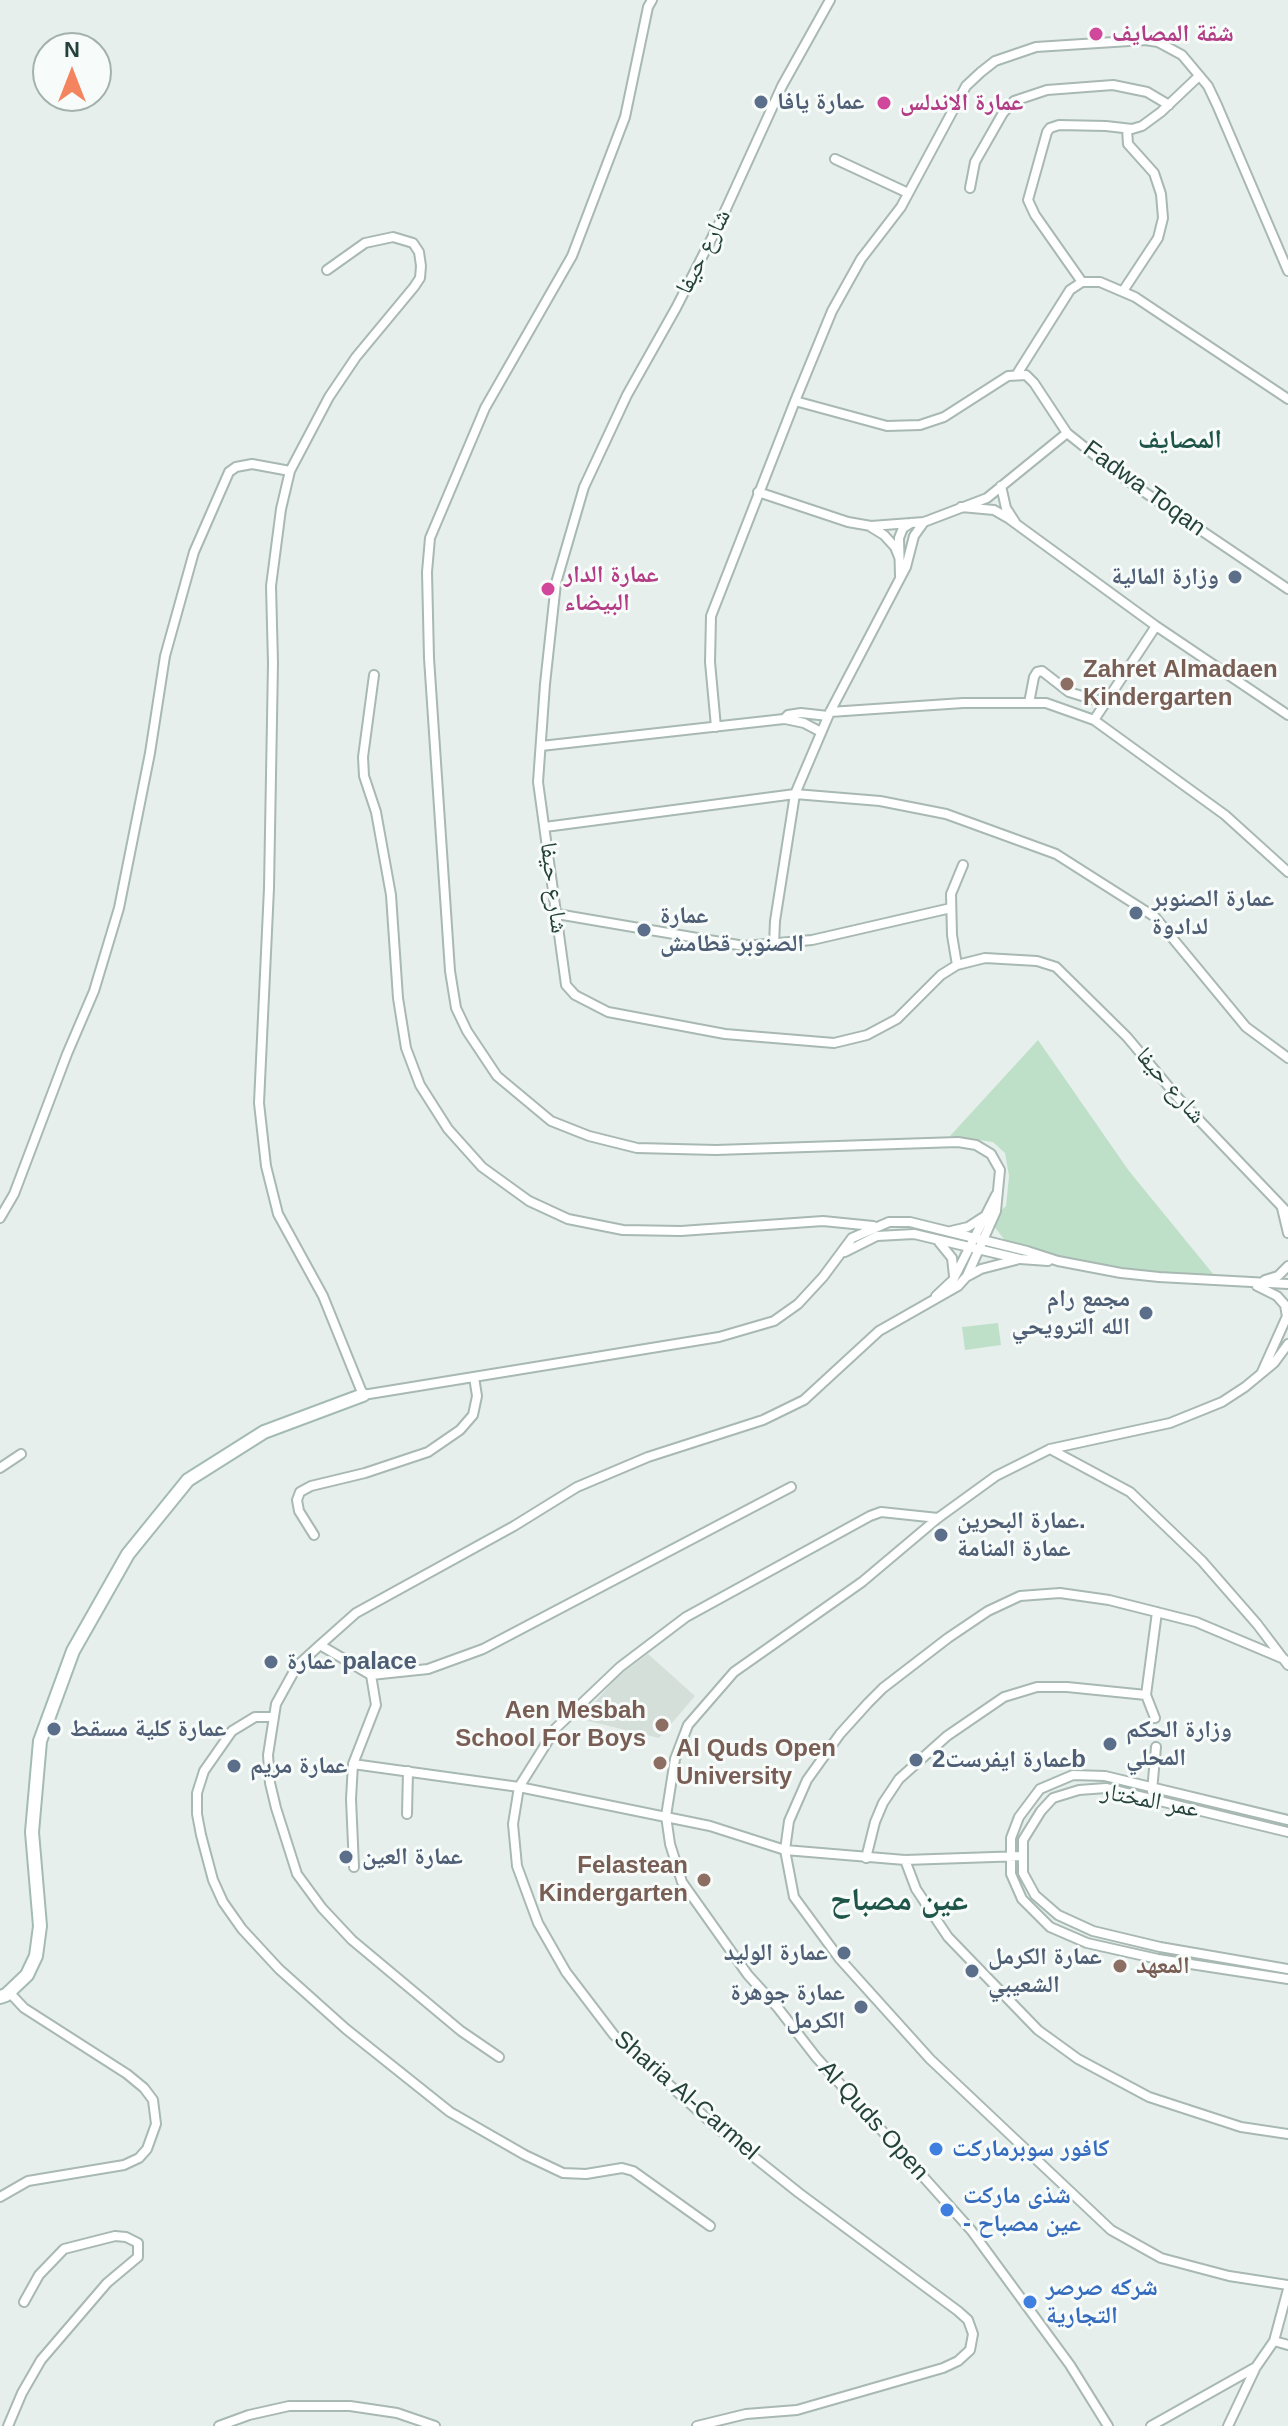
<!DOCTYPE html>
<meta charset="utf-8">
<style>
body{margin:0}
#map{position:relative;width:1288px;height:2426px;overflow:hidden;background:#e6efeb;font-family:Helvetica,sans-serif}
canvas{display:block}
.north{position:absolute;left:32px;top:32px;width:80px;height:80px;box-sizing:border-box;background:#f7fbf9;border:2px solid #a3b1ad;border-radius:50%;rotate:0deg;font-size:22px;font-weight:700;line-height:32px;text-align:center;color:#24423a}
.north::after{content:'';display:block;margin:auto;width:28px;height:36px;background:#f4845f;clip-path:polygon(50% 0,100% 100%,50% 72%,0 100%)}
</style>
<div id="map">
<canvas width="1288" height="2426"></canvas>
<div class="north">N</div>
</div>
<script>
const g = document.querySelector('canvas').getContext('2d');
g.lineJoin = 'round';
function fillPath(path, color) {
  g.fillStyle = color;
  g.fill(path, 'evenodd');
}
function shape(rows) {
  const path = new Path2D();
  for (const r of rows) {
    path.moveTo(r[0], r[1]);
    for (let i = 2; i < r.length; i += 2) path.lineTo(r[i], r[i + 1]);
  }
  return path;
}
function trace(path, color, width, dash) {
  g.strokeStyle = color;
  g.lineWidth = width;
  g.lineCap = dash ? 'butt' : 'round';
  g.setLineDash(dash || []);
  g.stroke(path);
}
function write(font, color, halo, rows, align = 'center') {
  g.font = font + ' Helvetica,"Noto Naskh Arabic",sans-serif';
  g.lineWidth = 6;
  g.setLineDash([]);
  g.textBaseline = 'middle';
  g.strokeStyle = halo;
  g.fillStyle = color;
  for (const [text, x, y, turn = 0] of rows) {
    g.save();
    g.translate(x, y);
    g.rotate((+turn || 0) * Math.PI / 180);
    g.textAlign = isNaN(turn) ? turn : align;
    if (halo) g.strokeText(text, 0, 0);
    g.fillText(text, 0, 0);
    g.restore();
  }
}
fillPath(shape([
 [648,1654,695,1696,659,1738,580,1719,617,1677]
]), '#d4dfda');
fillPath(shape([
 [1038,1040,1129,1171,1218,1280,1142,1276,1010,1247,993,1225,993,1218,1006,1206,1009,1176,1005,1153,993,1142,950,1136],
 [998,1323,1001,1345,965,1350,962,1327]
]), '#bfe0c8');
const street = shape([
 [830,0,782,86,720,222,676,308,627,395,584,487,556,583,545,684,538,782,566,985,575,995,608,1012,725,1034,834,1043,867,1035,897,1019,941,975,957,965,985,958,1037,961,1056,967,1127,1037,1179,1099,1288,1213],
 [835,159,908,193],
 [970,188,975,162,1003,113,1014,101,1047,90,1113,85,1147,92,1169,105],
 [327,270,365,243,393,237,413,243,419,252,421,266,420,278,414,287,356,357,329,397,290,471,281,509,271,586,273,663,269,888,259,1103,266,1166,278,1214,323,1296,363,1395,719,1337,774,1321,798,1304,823,1277,852,1238,889,1222,910,1222,1027,1251,1058,1261,1121,1273,1159,1277,1288,1284],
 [1082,282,1035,215,1028,200,1047,132,1050,128,1059,125,1106,126,1132,129,1142,126,1161,112,1199,76],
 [1123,291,1158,238,1163,218,1161,194,1154,173,1128,144,1127,129],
 [1017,374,1070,290,1082,282,1100,282,1135,297,1288,399],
 [795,401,887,426,920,425,944,417,1008,376,1026,375,1034,383,1067,433,1122,477,1288,589],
 [1001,486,1006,508,1015,522],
 [758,492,848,522,871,526,924,522,987,498,1067,433],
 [961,507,994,510,1008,518,1156,626,1288,715],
 [871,527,884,535,895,547,899,557],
 [900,576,899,538,903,528,911,523],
 [374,675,363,757,364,776,376,812,391,895,398,998,406,1048,420,1085,448,1129,482,1167,529,1201,568,1219,623,1230,681,1231,823,1221,873,1226],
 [1029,703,1034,677,1037,672,1042,671,1069,692,1095,700,1108,699],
 [830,712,963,703,1046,703,1094,720,1225,815,1288,872],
 [785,719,804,723,821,732],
 [1094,720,1156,626],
 [716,727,710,662,711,616,795,401,832,311,861,259,901,207,966,86,981,72,995,61,1036,47,1145,40,1158,42,1182,55,1208,86,1217,105,1288,271],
 [541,746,784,719,788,715,801,713,828,716],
 [545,827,795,794,880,801,946,814,1056,854,1155,917,1246,1027,1288,1058],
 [557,914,744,946,812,940,951,908],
 [774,944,775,921,795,794,830,712,906,567,914,536,924,522],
 [957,965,952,935,951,894,963,865],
 [1282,1208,1288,1233],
 [0,1218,14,1194,67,1054,94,991,119,908,150,753,165,656,194,552,229,472,236,467,252,464,290,471],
 [951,1231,968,1227,985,1216],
 [939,1242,952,1258,954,1276],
 [845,1252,877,1236,914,1234,1020,1259,1048,1261],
 [968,1276,981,1269,1016,1260],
 [1265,1280,1278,1276,1288,1266],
 [1257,1286,1277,1296,1285,1305,1287,1317],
 [936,1296,953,1280,996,1195],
 [1262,1372,1288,1314],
 [1050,1449,1130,1492,1202,1561,1257,1624,1288,1665],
 [0,1468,21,1454],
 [314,1535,299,1511,297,1500,300,1492,311,1486,365,1473,428,1452,460,1430,473,1415,477,1396,474,1377],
 [320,1645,356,1613,514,1526,577,1487,648,1457,763,1420,804,1400,879,1331,958,1286,967,1276,996,1211,1000,1170,991,1154,976,1145,958,1142,716,1150,637,1148,589,1136,551,1121,497,1076,467,1031,456,1008,450,971,429,658,427,572,430,538,485,408,572,256,625,117,648,7,652,0],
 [1284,1659,1196,1622,1109,1600,1060,1593,1020,1596,988,1611,948,1638,883,1688,868,1703,840,1734,807,1780,789,1821,785,1850,794,1897,839,1958,930,2059,1111,2230,1161,2258,1229,2276,1288,2285],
 [371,1675,428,1669,483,1649,791,1487],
 [273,1717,255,1717,232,1731,204,1771,197,1793,197,1814,201,1835,213,1880,223,1902,242,1929,279,1969,346,2029,450,2112,525,2155,563,2173,586,2174,622,2168,633,2171,710,2226],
 [1155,1718,1146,1695,1157,1612],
 [353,1764,351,1799,354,1867],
 [1152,1791,1156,1747],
 [407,1814,408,1771],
 [1288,1820,1105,1776,1073,1775,1040,1789,1019,1817,1011,1838,1011,1874,1022,1899,1050,1927,1087,1943,1158,1959,1288,1979],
 [1288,1832,1106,1788,1079,1790,1053,1798,1041,1811,1023,1840,1023,1873,1035,1895,1058,1915,1093,1931,1160,1947,1288,1969],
 [866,1858,875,1822,883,1803,899,1779,947,1736,1004,1697,1037,1687,1067,1687,1146,1695],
 [905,1860,916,1889,948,1937,1038,2030,1078,2059,1149,2097,1241,2127,1288,2134],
 [499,2057,461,2031,352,1940,322,1908,297,1874,276,1808,270,1783,268,1755,276,1704,297,1666,320,1645,371,1675,376,1705,353,1764,519,1787,556,1728,620,1667,686,1617,870,1516,881,1512,938,1518],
 [0,2197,28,2181,124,2165,139,2158,147,2149,156,2124,153,2100,144,2088,127,2074,24,2008,9,1992],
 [1274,2341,1288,2345],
 [8,2426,22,2393,41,2360,107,2283,138,2257,138,2243,126,2237,115,2236,64,2249,39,2275,24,2302],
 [219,2426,249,2415,289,2406,350,2406,397,2413,435,2426],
 [697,2426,746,2414,797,2410,943,2368,958,2361,970,2350,973,2334,968,2320,958,2311,799,2193,715,2126,614,2035,566,1972,538,1923,517,1866,513,1824,519,1787,710,1826,785,1850,905,1860,1023,1856],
 [1108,2426,1070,2365,971,2230,816,2057,778,2008,748,1975,682,1882,670,1844,666,1816,675,1759,688,1725,734,1672,862,1582,938,1518,996,1476,1050,1449,1170,1423,1222,1402,1245,1387,1274,1363,1288,1344],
 [1151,2426,1256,2367,1274,2341,1288,2289],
 [1228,2426,1255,2369]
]);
const secondary = shape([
 [0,1997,6,1995,27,1975,36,1956,40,1926,32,1832,40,1741,73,1651,128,1554,188,1480,264,1432,363,1395]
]);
trace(street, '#a8b8b2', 12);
trace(secondary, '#a4bbb3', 16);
trace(street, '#fff', 8);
trace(secondary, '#fff', 12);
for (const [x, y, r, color] of [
 [1096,34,8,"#d1479c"],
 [761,102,8,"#5c6f8a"],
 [884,103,8,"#d1479c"],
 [1235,577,8,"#5c6f8a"],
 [548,589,8,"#d1479c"],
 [1067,684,8,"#8d6e63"],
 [1136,913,8,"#5c6f8a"],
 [644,930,8,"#5c6f8a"],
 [1146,1313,8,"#5c6f8a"],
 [941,1535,8,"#5c6f8a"],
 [271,1662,8,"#5c6f8a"],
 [662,1725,8,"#8d6e63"],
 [54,1729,8,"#5c6f8a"],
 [1110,1744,8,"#5c6f8a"],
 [916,1760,8,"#5c6f8a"],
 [660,1763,8,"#8d6e63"],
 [234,1766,8,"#5c6f8a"],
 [346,1857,8,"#5c6f8a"],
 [704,1880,8,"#8d6e63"],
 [844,1953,8,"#5c6f8a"],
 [1120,1966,8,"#8d6e63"],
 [972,1971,8,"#5c6f8a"],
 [861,2007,8,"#5c6f8a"],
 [936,2149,8,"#3f7fe0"],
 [947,2210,8,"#3f7fe0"],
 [1030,2302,8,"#3f7fe0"]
]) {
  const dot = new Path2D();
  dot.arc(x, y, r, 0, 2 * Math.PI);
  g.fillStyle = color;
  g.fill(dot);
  trace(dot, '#f7fbf9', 3);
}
write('bold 24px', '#b23c85', '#f7fbf9', [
 ["شقة المصايف",1112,34],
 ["عمارة الاندلس",900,103],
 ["عمارة الدار",564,575],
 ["البيضاء",564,603]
], 'left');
write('bold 24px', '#4e5e75', '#f7fbf9', [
 ["عمارة يافا",777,102],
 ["وزارة المالية",1219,577,"right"],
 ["عمارة الصنوبر",1152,899],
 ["لدادوة",1152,927],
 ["عمارة",660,916],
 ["الصنوبر قطامش",660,944],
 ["مجمع رام",1130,1299,"right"],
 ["الله الترويحي",1130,1327,"right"],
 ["عمارة البحرين.",957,1521],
 ["عمارة المنامة",957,1549],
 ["عمارة palace",287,1662],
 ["عمارة كلية مسقط",70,1729],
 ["وزارة الحكم",1126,1730],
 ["المحلي",1126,1758],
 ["عمارة ايفرست2b",932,1760],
 ["عمارة مريم",250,1766],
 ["عمارة العين",362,1857],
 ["عمارة الوليد",828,1953,"right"],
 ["عمارة الكرمل",988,1957],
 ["الشعيبي",988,1985],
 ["عمارة جوهرة",845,1993,"right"],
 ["الكرمل",845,2021,"right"]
], 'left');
write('24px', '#24423a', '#f7fbf9', [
 ["شارع حيفا",704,252,-63],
 ["Fadwa Toqan",1144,489,36],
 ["شارع حيفا",553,888,83],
 ["شارع حيفا",1170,1086,49],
 ["عمر المختار",1150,1801,11],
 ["Sharia Al-Carmel",686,2096,41],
 ["Al Quds Open",873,2121,48]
]);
write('bold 24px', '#785e54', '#f7fbf9', [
 ["Zahret Almadaen",1083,670],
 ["Kindergarten",1083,698],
 ["Aen Mesbah",646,1711,"right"],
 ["School For Boys",646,1739,"right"],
 ["Al Quds Open",676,1749],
 ["University",676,1777],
 ["Felastean",688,1866,"right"],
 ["Kindergarten",688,1894,"right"],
 ["المعهد",1136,1966]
], 'left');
write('bold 24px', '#366cbe', '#f7fbf9', [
 ["كافور سوبرماركت",952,2149],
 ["شذى ماركت",963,2196],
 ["- عين مصباح",963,2224],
 ["شركه صرصر",1046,2288],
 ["التجارية",1046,2316]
], 'left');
write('bold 26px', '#1f5548', '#f7fbf9', [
 ["المصايف",1180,441]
]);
write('bold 32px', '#1f5548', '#f7fbf9', [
 ["عين مصباح",899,1901]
]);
</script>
